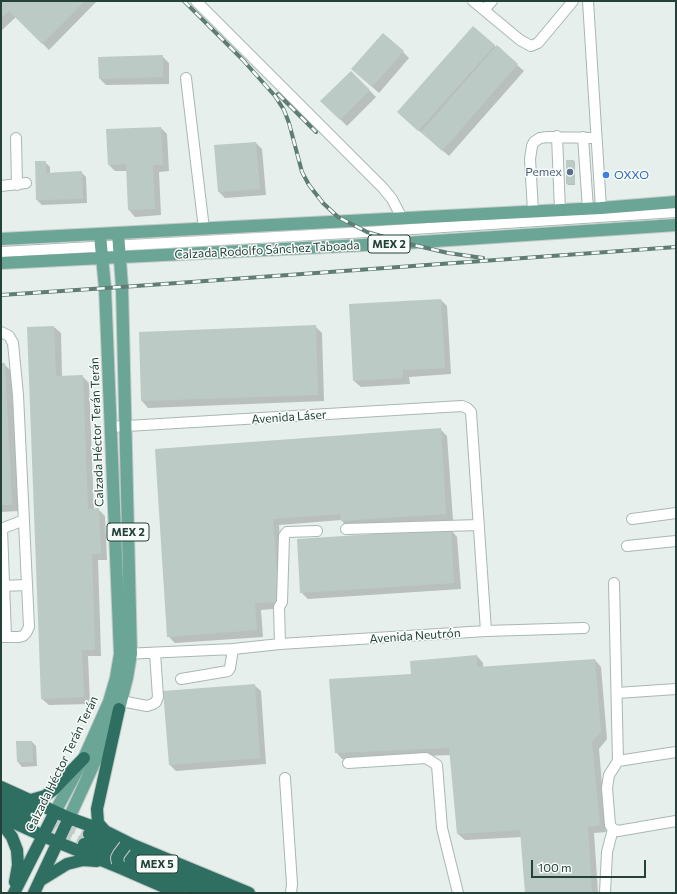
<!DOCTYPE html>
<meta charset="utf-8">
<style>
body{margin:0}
#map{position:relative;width:677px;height:894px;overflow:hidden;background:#e6efeb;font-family:Commissioner,sans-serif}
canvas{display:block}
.frame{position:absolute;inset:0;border:2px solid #24423a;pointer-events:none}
.scale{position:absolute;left:531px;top:860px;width:115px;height:18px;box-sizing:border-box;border:2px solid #24423a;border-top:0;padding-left:5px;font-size:12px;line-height:14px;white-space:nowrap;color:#24423a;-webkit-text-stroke:3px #f7fbf9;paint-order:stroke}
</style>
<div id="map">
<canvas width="677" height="894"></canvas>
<div class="frame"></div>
<div class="scale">100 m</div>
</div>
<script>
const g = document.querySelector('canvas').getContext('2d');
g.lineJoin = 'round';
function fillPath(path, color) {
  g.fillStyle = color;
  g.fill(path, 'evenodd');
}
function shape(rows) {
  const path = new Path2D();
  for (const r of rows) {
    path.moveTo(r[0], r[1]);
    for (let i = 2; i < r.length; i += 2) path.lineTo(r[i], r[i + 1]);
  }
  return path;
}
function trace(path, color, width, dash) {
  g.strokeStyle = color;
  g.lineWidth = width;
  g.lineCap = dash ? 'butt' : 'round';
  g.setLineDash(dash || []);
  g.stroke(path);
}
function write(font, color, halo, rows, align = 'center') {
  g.font = font + ' Commissioner,sans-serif';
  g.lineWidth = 3;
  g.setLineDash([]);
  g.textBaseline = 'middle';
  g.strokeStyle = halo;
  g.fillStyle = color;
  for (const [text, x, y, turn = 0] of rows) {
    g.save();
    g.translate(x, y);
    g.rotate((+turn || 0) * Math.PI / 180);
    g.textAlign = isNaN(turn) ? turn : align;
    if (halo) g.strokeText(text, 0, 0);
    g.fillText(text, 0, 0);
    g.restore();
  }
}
fillPath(shape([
 [1,1,97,1,49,50,16,17,2,30,1,29],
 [473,27,524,71,449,156,405,119],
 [403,52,409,58,379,93,359,75],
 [162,56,169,63,169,84,106,85,100,79],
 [351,72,376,97,347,126,322,101],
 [161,128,167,134,169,171,159,172,161,215,135,217,129,210,127,171,115,171,109,165],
 [256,143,262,149,266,195,225,198,219,192],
 [574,161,575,162,575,185,568,185,567,184],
 [45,162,50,167,50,173,81,172,86,177,87,203,42,205,37,200],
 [441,300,447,306,451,374,409,377,410,384,361,387,354,381],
 [315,326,322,333,324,401,148,408,142,401,140,333],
 [54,327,61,333,62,377,82,376,89,383,94,510,99,510,105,516,107,560,98,560,101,656,88,656,90,704,49,705,42,699],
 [1,364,4,364,11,371,19,511,1,512],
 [440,429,447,436,453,520,348,527,341,520,279,525,285,608,261,610,263,637,175,643,168,636,156,450],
 [451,530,457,537,461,589,308,599,301,592],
 [477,656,483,663,483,668,595,660,601,667,607,739,599,749,606,832,594,833,598,893,526,893,522,837,465,840,458,834,451,755,342,759,336,752,412,675],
 [254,685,261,691,266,764,176,771,170,765],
 [17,742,32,742,36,746,37,766,22,767,18,762]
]), '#0003');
fillPath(shape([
 [1,1,85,1,42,44,9,11,1,19],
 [473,26,495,45,418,131,397,112],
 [383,33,404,51,372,87,351,69],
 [497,45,518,64,442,151,421,132],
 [163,55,163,77,99,79,98,57],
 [351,71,370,90,340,120,320,101],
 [161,127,163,165,153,165,155,209,128,210,126,164,108,165,106,129],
 [256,142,260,189,218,192,214,145],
 [566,160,574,160,575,184,566,184],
 [35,161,46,161,46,173,82,171,83,199,36,200],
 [441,299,445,368,403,370,403,378,353,381,349,304],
 [316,325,318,395,141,401,139,332],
 [54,326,56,376,83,375,88,509,99,508,101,554,92,554,95,650,82,650,84,697,41,699,27,327],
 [1,363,5,363,12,505,1,505],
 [441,428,446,514,341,521,340,514,273,519,279,602,255,603,257,630,167,637,155,449],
 [451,529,454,583,300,593,297,539],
 [477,655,477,667,595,659,601,732,592,742,600,825,588,827,592,893,525,893,520,830,457,834,449,748,335,753,329,679,411,674,410,661],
 [255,684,260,758,169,765,163,691],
 [16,741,32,741,33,762,17,762]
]), '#bbcac4');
trace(shape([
 [32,810,89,834],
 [27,819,84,844]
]), '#bfccc8', 12, [12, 6]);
const minor = shape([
 [196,1,383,188,392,199,402,218],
 [473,1,520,40,531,46,538,43,573,1],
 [588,1,601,208],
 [484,10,492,1],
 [186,78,204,229],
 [557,136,560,210],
 [583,137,588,209],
 [16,138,17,185],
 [1,186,26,183],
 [533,211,530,159,532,146,534,142,540,138,548,137,596,138],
 [1,252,367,232,676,212],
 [1,332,9,336,13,343,18,395,29,627,26,633,23,636,19,637,1,637],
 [110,427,462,406,467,408,471,412,486,631],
 [632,519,676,513],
 [1,529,24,520],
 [2,529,6,637],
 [346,529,479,525],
 [627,546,676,541],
 [614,583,618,761,609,775,607,788,610,825,613,829,618,831,676,821],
 [1,586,27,585],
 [280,644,279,607,282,602,284,536,287,532,317,531],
 [124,654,233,649,280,644,486,631,584,628],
 [181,679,228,671,230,668,233,649],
 [617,693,676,689],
 [121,701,147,706,153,704,156,702,158,697,155,653],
 [618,761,676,752],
 [348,763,426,758,437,765,442,828,458,893],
 [285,778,292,884,291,893],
 [605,893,607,852,613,829]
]);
const major = shape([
 [1,239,601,208,676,202],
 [1,263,405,243,676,225],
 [55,812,84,758,109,702,116,678,120,654,105,288,100,235],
 [69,818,119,709,127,678,131,654,122,287,118,233]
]);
const highway = shape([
 [1,787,69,818,105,831,133,845,249,893],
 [1,797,32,810],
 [31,800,45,796,53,790,84,758],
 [1,807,27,819],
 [1,817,57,842,123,869,178,893],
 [1,822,12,837,17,850,18,865,15,882],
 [105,831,98,823,97,809,119,709],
 [89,834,225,893],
 [84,844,203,893],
 [41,880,67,864,83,860,97,861],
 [14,893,55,812],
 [34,893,69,818]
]);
trace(minor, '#a8b8b2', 12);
trace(major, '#c2cac8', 14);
trace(highway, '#c2cac8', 14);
trace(minor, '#fff', 10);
trace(major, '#6aa596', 12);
trace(highway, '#2f6f62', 12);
const rail = shape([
 [184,1,245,62],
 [242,59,275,96,284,110,289,123,302,172,309,185,323,203,338,217,367,232,405,243,448,253,483,258],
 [278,94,316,132],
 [1,295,122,287,676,247]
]);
trace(rail, '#5f7d75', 4);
trace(rail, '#f7fbf9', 2.5, [8]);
const highwayBridge = shape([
 [118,863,117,858,119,854,125,846]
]);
trace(highwayBridge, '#c2cac8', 14, []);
trace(highwayBridge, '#2f6f62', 12);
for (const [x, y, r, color] of [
 [570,172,4,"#5c6f8a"],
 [606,175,4,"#3f7fe0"]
]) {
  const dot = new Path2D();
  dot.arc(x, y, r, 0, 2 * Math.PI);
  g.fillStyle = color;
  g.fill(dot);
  trace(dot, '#f7fbf9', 1.5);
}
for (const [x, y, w] of [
 [389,244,42],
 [128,532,42],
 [157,864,42]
]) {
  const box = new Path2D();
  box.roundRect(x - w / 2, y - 9, w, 18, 3);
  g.fillStyle = '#f7fbf9';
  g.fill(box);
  trace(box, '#24423a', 1);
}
write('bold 11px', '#24423a', null, [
 ["MEX 2",389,244],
 ["MEX 2",128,532],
 ["MEX 5",157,864]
]);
write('12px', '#4e5e75', '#f7fbf9', [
 ["Pemex",562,172]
], 'right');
write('12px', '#366cbe', '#f7fbf9', [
 ["OXXO",614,175]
], 'left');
write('12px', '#24423a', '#f7fbf9', [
 ["Calzada Rodolfo Sánchez Taboada",267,250,-3],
 ["Avenida Láser",289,417,-4],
 ["Calzada Héctor Terán Terán",97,432,-92],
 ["Avenida Neutrón",415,636,-4],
 ["Calzada Héctor Terán Terán",62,764,-64]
]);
</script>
